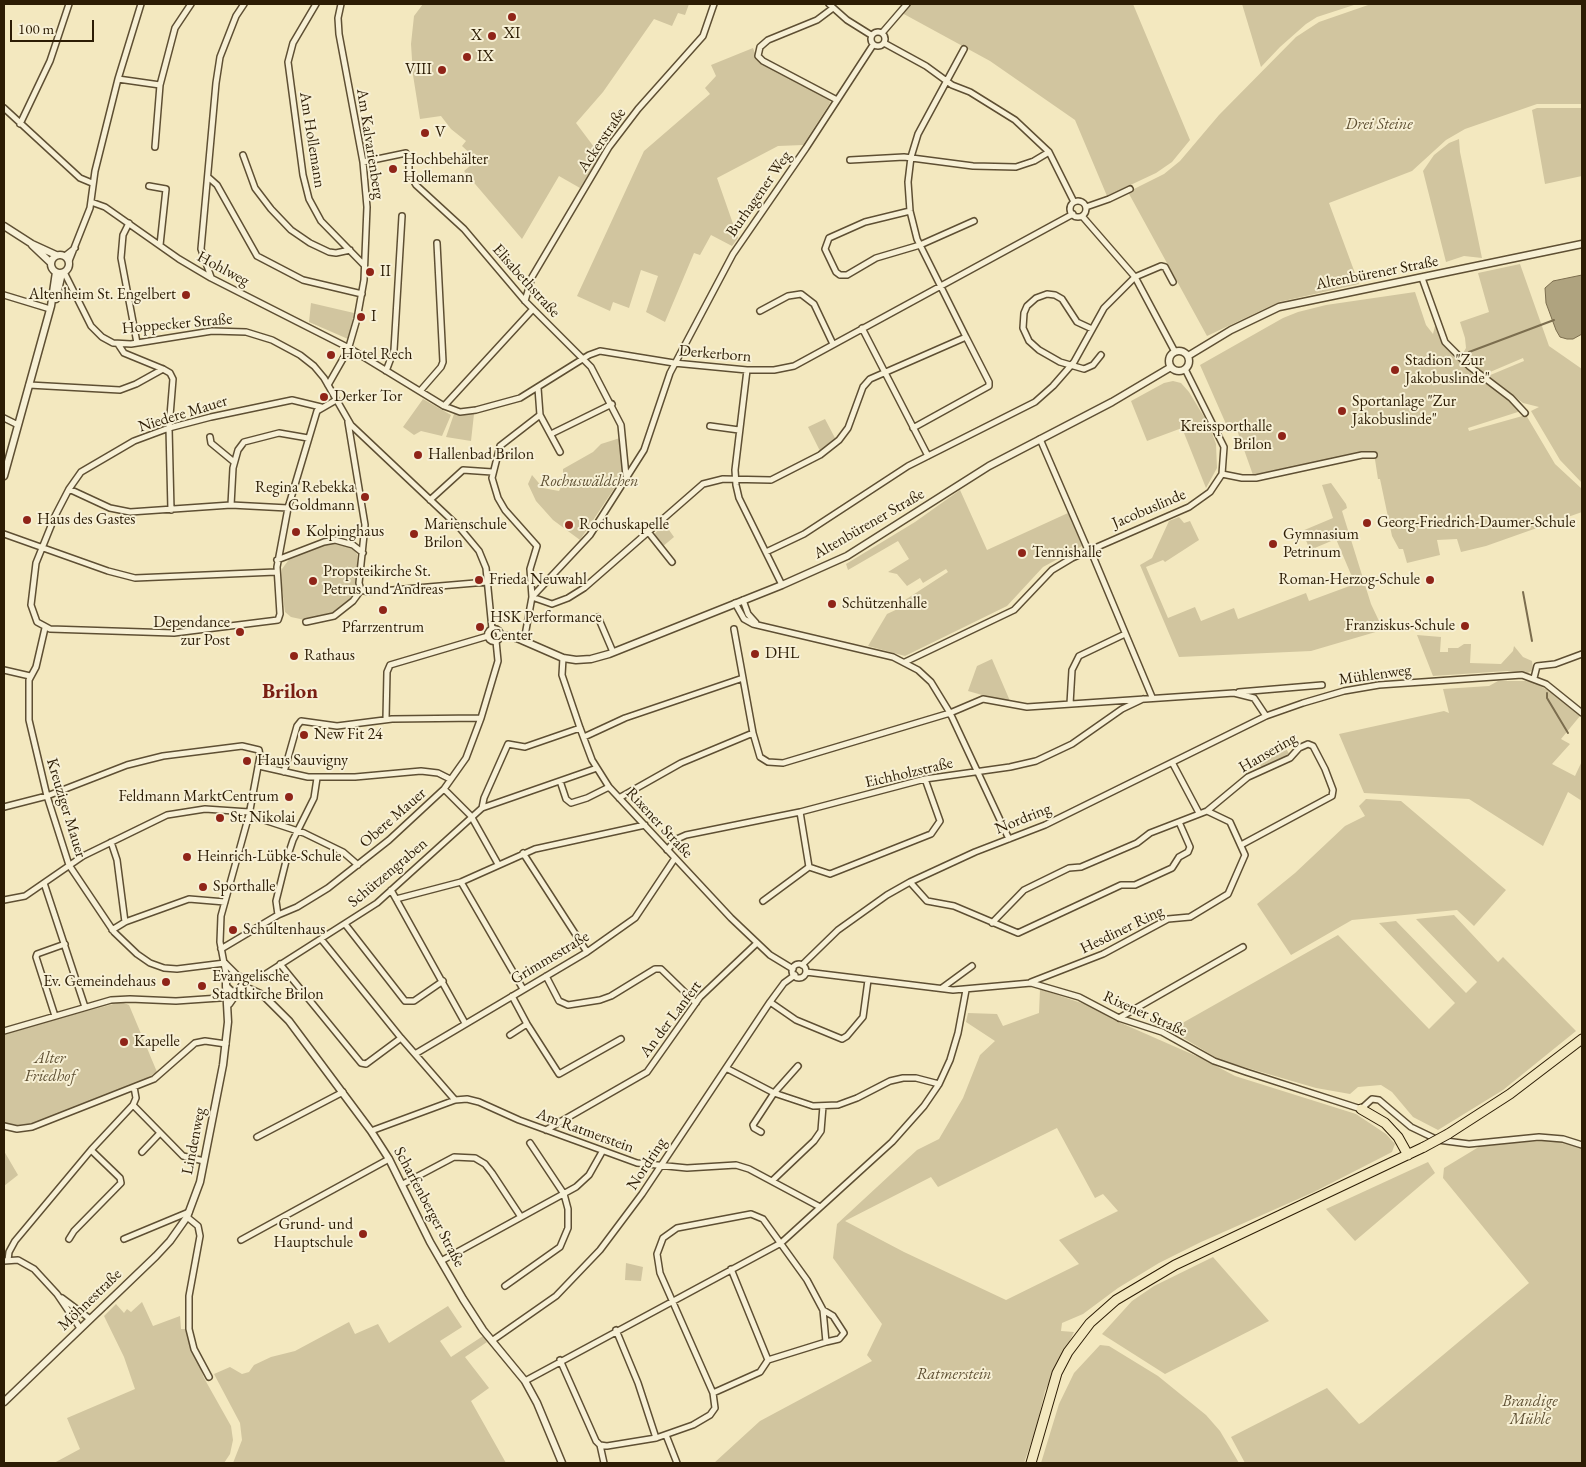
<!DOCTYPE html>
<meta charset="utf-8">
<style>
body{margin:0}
#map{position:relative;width:1586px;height:1467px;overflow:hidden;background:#f3e8bf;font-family:"EB Garamond",serif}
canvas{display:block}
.frame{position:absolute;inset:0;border:5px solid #2c1c04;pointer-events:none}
.scale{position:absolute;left:10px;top:20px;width:84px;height:22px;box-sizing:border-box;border:2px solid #2c1c04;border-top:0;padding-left:6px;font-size:15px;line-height:18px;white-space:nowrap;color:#2c1c04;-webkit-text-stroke:4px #f7f0d5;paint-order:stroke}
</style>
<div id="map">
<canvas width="1586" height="1467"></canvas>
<div class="frame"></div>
<div class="scale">100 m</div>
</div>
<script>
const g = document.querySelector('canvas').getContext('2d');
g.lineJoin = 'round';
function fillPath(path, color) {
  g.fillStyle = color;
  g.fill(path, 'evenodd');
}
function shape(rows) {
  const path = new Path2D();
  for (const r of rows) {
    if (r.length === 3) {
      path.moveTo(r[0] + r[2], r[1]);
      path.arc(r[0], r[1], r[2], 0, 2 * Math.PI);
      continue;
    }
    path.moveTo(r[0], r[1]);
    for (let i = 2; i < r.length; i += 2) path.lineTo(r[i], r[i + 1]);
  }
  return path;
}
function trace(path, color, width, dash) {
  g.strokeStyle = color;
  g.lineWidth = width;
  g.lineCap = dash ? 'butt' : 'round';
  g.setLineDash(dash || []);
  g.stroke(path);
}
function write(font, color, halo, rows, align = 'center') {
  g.font = font + ' "EB Garamond",serif';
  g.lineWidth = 4;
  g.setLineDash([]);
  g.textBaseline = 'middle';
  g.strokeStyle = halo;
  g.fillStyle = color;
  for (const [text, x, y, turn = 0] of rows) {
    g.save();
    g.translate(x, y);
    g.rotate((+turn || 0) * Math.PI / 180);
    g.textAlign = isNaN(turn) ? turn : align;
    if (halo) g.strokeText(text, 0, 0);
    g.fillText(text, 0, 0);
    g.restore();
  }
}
fillPath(shape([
 [423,4,689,4,685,15,678,13,672,26,654,19,603,92,576,123,600,155,580,188,559,176,522,239,464,171,477,160,462,146,466,141,451,129,441,116,420,119,413,75,411,44,414,16],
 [911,4,1133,4,1190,140,1172,162,1156,173,1107,196,1075,120,990,61,902,13],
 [1242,4,1357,4,1317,17,1306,24,1280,47,1261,67],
 [1371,4,1582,4,1582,104,1537,104,1465,129,1446,140,1412,171,1329,203,1359,284,1279,302,1207,336,1128,192,1164,174,1180,161,1219,115,1296,37,1319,22],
 [753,48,758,61,829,98,830,103,803,145,778,146,717,178,738,238,732,246,711,235,700,255,694,253,665,322,646,312,658,276,641,270,629,308,613,302,610,311,577,296,644,151,710,94,705,88,716,76,711,65],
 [1537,108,1582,108,1582,176,1545,184,1532,110],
 [1459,139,1460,152,1482,258,1464,256,1446,262,1423,171,1434,155,1449,143],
 [1520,264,1549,346,1582,369,1582,483,1560,460,1531,411,1539,407,1523,403,1488,376,1524,361,1523,358,1483,375,1462,355,1466,348,1465,338,1460,322,1489,312,1478,273],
 [1415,292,1426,325,1433,334,1436,322,1443,342,1474,375,1495,386,1521,411,1468,428,1469,431,1526,415,1555,464,1582,489,1582,512,1486,546,1461,552,1457,539,1437,540,1440,555,1407,563,1403,549,1399,549,1392,536,1380,479,1378,479,1374,453,1362,453,1253,475,1237,430,1230,433,1200,365,1283,318,1298,312,1326,305],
 [311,303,354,313,348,339,309,322],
 [1173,381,1181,383,1189,392,1209,425,1216,444,1217,468,1206,488,1182,428,1147,441,1131,401,1164,383],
 [423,399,451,415,442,436,421,431,414,435,403,427],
 [454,414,474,414,471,441,446,437],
 [825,419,835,438,820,451,808,427],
 [620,438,625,472,580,540,553,520,536,501,528,484,532,475,543,488,559,491,563,483,563,469,593,452,601,444],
 [1331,483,1346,504,1347,508,1342,511,1371,604,1379,621,1390,622,1392,624,1379,629,1379,631,1311,651,1179,657,1140,565,1152,558,1169,521,1179,517,1184,523,1190,521,1199,540,1165,562,1163,560,1146,567,1168,618,1195,607,1201,621,1234,608,1238,619,1306,593,1309,601,1355,584,1336,539,1310,550,1302,531,1333,518,1322,485],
 [960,490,987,550,1068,513,1082,546,1043,567,1007,606,905,656,868,646,887,614,904,606,905,600,948,572,946,569,923,583,920,578,907,586,897,574,888,572,909,559,898,541,848,570,846,564,915,522],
 [664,523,674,537,662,547,653,536],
 [330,543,352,547,357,554,357,576,354,594,349,602,331,614,305,620,291,617,285,612,281,581,282,569,290,558],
 [1417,635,1441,637,1440,652,1448,652,1448,648,1458,648,1464,644,1471,644,1470,663,1501,664,1513,651,1514,646,1523,657,1532,661,1533,670,1528,673,1507,671,1433,676],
 [992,659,1010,701,1010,703,968,691,977,666],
 [1498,681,1526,681,1535,683,1556,695,1580,716,1561,739,1570,744,1552,764,1575,776,1582,761,1582,801,1568,792,1543,846,1469,799,1364,793,1339,734,1444,711,1449,713,1443,689,1489,686],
 [1284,744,1290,756,1262,769,1256,756],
 [1366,799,1401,801,1506,890,1474,926,1457,910,1352,920,1291,955,1257,904,1295,873,1345,826,1365,816,1359,806],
 [1454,915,1498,962,1503,957,1576,1031,1503,1090,1438,1130,1413,1117,1392,1092,1381,1085,1358,1087,1350,1094,1316,1088,1220,1060,1170,1030,1338,935,1429,1029,1455,1003,1379,923,1396,921,1466,993,1477,982,1416,919],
 [1040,989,1093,1007,1112,1019,1203,1059,1235,1076,1356,1114,1386,1134,1395,1144,1392,1152,1314,1192,1201,1242,1159,1263,1118,1288,1083,1314,1062,1323,1061,1331,1074,1332,1045,1391,1036,1429,1024,1463,714,1463,760,1421,872,1361,867,1355,882,1324,833,1258,837,1224,917,1150,939,1139,963,1098,980,1055,995,1041,966,1022,968,1013,997,1014,1003,1026,1039,1013],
 [1057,1128,1095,1198,1103,1194,1118,1211,1059,1240,1079,1264,1006,1300,904,1252,845,1221,931,1177,938,1187],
 [121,1002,129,1005,157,1072,140,1082,32,1125,15,1126,4,1124,4,1033],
 [1557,1140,1582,1146,1582,1463,1245,1463,1231,1437,1327,1388,1359,1424,1363,1422,1529,1283,1443,1178,1444,1168,1482,1145],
 [4,1151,18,1175,4,1186],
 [1428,1162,1435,1173,1355,1241,1326,1209],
 [1213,1257,1269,1321,1165,1374,1102,1334,1132,1301,1154,1286],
 [626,1263,643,1267,641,1281,625,1280],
 [142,1302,153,1326,180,1316,181,1329,186,1329,204,1378,231,1426,233,1440,230,1454,224,1463,54,1463,80,1449,67,1418,135,1389,124,1357,104,1316,116,1304,124,1313,127,1309,131,1312],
 [448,1306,462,1327,440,1341,451,1357,483,1336,487,1342,465,1357,489,1388,471,1401,506,1463,233,1463,242,1440,240,1423,214,1374,230,1367,242,1374,249,1372,254,1365,271,1357,295,1351,349,1322,355,1334,378,1324,389,1343],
 [1100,1345,1109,1346,1158,1376,1206,1415,1220,1431,1239,1463,1041,1463,1059,1404,1074,1373]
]), '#d1c59f');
const water = shape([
 [1582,275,1582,334,1573,339,1567,339,1560,337,1556,330,1546,303,1545,288,1553,281,1582,275]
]);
fillPath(water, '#afa37f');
trace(water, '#7b6d4e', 1);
trace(shape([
 [1464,360,1469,352,1554,320],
 [1523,592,1532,641],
 [1547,693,1547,698,1568,733]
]), '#7b6d4e', 2);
const minor = shape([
 [316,4,293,43,288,62,303,175,309,199,321,221,364,265],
 [829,4,847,20,871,35],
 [833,8,817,20,768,40,760,47,758,56,763,61,837,100],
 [878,39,7],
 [882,33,907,4],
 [884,43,926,66,952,85,970,92,1015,120,1049,152,1074,202],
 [964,49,918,134,911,157,908,182,910,211,917,239,966,337],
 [118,79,160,85],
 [4,108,80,178,92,183],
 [20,124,50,61,69,4],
 [155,147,160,85,175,28,191,4],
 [243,155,255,188,271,209,291,230,310,243,329,252,336,253,350,250],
 [850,160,904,157,973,166,1016,167,1034,161,1049,152],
 [363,162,406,153,409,158,409,173,416,185,464,229,525,301,591,367,621,425,626,476],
 [208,177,217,185,257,256,303,280,362,294],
 [149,186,166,189,160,245],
 [1078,209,8],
 [91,202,105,207,179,259,211,278,349,348,444,406,460,412,476,410,520,398,589,355,600,351,674,363,747,370,774,370,794,366,1073,214],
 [1086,207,1109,199,1130,189],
 [910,211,865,222,829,238,825,249,836,272,840,275,847,275,876,258,920,245,974,221],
 [1082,216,1135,277,1175,352],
 [129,223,123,235,121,258,137,343],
 [65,256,75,248],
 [69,261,90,208,95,171,118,79,141,4],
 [64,272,91,326,102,337,113,343,131,344,212,331,246,332,272,340,300,355,314,366,324,378,351,425,459,527,479,551,486,568,492,629],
 [211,277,201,249,216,83,220,57,236,16,244,4],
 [1422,278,1445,342,1469,366,1511,398,1525,413],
 [4,295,50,309],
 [525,301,532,277,609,147,638,109,703,36,714,4],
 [760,311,788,296,801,294,814,304,833,344],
 [862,328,928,456],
 [1092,329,1077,322,1062,299,1055,295,1047,294,1036,298,1027,306,1024,313,1023,328,1029,341,1039,350,1060,362,1084,369,1093,365,1101,355],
 [118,344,124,353,163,369,170,373,173,379,169,428,171,510],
 [747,370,735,470,736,485,739,498,782,585],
 [386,371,394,350,402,216],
 [29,385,120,390,136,384,163,369],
 [328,385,348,350,357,319,364,280,367,207,363,162,339,34,338,18,341,4],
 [538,388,540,415,560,452],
 [421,390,441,367,443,362,437,243],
 [444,406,533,309],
 [321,407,292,400,211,417,169,428,134,441,81,472,69,489,55,516,36,563,31,605,37,622,50,629,174,633,278,620,280,614,277,567,288,508,317,411,336,400],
 [540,415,500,446,492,478,498,498,505,510,537,546,530,569,532,597,552,604,568,598,584,588,703,484,723,479,771,480,820,455,839,440,848,428,863,387,870,379,966,337,989,382,989,386,913,428],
 [4,418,18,425],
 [348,422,365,525,359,583,361,590],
 [710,426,739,430],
 [551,434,612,404],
 [210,437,211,443,234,462],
 [1040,439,1088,550],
 [1222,474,1242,478,1256,478,1362,455,1374,455],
 [69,489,110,508,130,512,231,505,288,508],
 [430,500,463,470,492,472],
 [231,505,233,468,238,450,244,442,279,433,308,438],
 [649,533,672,562],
 [4,534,108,571,135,578,276,572],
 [1090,549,1152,697],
 [766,552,804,534,908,466,1035,402,1053,386,1074,362,1104,308,1135,277,1161,266,1165,267,1173,282],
 [277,560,324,542,335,540,353,545,363,553],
 [361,590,369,592,487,582],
 [743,600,748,614,756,623],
 [735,603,744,619,753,624,893,657,918,670,931,682,950,713,1009,839],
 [598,617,613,652],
 [306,622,334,616,353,601,361,590],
 [45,628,36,667,29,680,29,720,47,796,69,865,114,932,137,954,150,963,164,968,177,969,225,963],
 [734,629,753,733,760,757,768,762,783,763,950,713,983,699,1027,707,1234,693,1254,698,1266,716],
 [524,641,532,597,590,535,644,450,670,373,733,254,806,148,873,45],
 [563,658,562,675,580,728,592,760,609,787,731,918,770,955,793,969],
 [905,662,1014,610,1052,570,1072,558,1189,507,1210,492,1222,474,1224,447,1185,369],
 [4,670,30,676],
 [1534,678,1537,666,1555,664,1582,654],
 [1239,692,1322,685],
 [1070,704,1072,670,1079,656,1125,634],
 [386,719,387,672,390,665,488,636],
 [584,737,625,718,743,678],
 [1173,764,1199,813],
 [259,766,308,777,355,777,421,771,438,773,450,779],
 [284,772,297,726,301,721,337,726,392,719,481,718],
 [560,781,566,799,571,803,587,798,609,787],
 [444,789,471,816,498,864],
 [619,798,681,763,753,733],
 [4,807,47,796,127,765,163,756,242,746,259,750,260,756,249,815,221,916,220,942,227,979],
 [482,808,484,798,508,744,525,747,580,728],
 [1207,811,1248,777,1290,758,1299,748,1308,744,1313,746,1325,769,1333,790,1332,796,1241,845],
 [249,815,304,833,343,852,358,865],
 [111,842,117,860,125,922],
 [667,850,677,839,686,835,800,812,925,779,1010,767,1036,761,1072,744,1122,709,1143,699],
 [523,853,587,952],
 [809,867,830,874,931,834,940,821,925,779],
 [461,882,523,989],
 [910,882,927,901,954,906,1018,933,1121,885,1135,885,1172,868,1179,857,1188,852,1190,847,1179,822],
 [44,883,85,1007],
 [391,890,465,1023],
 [396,899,461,882,535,849,645,825],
 [4,900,25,896,83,856,167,815,205,809,249,812],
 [763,901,809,867,800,812],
 [278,915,276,901,286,861,293,840,314,798,317,778],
 [992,923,1024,890,1069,868,1081,867,1137,843,1150,833,1207,811,1230,822,1245,855,1228,894,1190,917,1168,919,1103,954,1031,982],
 [345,924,405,1001,414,1001,443,981],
 [112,930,125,922,189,899,225,902],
 [321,939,401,1038,455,1100],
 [221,949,278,915,297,907,328,888,389,840,444,789,466,758,481,718,498,661,496,641],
 [225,963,238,976],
 [280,964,361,1063,366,1064,401,1038],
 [799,971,7],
 [802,965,838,930,887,895,910,882,975,852,1045,825,1266,716,1303,703,1344,691,1379,685,1522,675,1546,684,1582,713],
 [806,972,953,990,1031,983,1079,997,1119,1018,1162,1032,1214,1061,1246,1072,1361,1109,1372,1099,1379,1100,1411,1127,1438,1140,1469,1144,1539,1137,1563,1139,1582,1145],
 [546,976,559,1001,568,1005,600,1000,611,996,655,969,661,969,696,1003],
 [243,981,264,975,377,903,482,808,597,768],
 [942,988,972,966],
 [512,996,527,1024,559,1074,621,1039],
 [770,1002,796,1020,842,1039,847,1036,863,1017,868,980],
 [55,1016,36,957,37,954,65,944],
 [1119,1018,1243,947],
 [4,1031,111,1000,130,999,176,1001,220,998],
 [510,1035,527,1024],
 [415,1054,587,952,635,918,675,858],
 [726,1068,774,1093,813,1106,838,1105,857,1098,890,1081,903,1078,916,1078,939,1084],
 [133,1105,183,1156,204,1161],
 [4,1126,17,1129,32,1127,154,1079,195,1043,205,1041,226,1044],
 [546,1130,647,1072,700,997,757,943],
 [371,1131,455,1100,467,1099,479,1102,519,1120,637,1163,687,1168,736,1165,749,1169,820,1207],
 [761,1132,754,1128,753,1125,774,1093,798,1066],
 [257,1137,343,1092],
 [142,1152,160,1133],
 [773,1180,814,1141,821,1131,823,1106],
 [403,1184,454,1157,475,1158,485,1164,492,1173,521,1217],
 [187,1217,198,1226,200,1236,189,1296,189,1329,194,1349,209,1377],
 [69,1239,74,1231,121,1183,120,1178,91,1150],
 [124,1239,189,1212],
 [241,1240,389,1159],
 [8,1260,9,1252,15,1241,91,1150,133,1105,136,1098,134,1087],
 [4,1261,18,1260,34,1269,57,1294,80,1328],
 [441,1261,576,1187,589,1175,602,1152],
 [731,1269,768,1360],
 [505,1286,560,1247,568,1228,568,1209,564,1194,530,1143],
 [62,1298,90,1319],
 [823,1310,833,1316,844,1333,839,1339,826,1342],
 [616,1330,638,1383,656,1438],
 [493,1340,556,1296,600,1250,642,1194,770,1002,784,983,795,975],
 [560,1360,596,1441,600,1445,607,1446,656,1438,693,1425,710,1415,715,1408,713,1393,760,1372,768,1360,826,1342,823,1310,807,1280,763,1219,751,1214,677,1228,663,1238,657,1254,660,1273,713,1393],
 [525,1381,781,1243,892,1142,924,1106,939,1084,950,1060,958,1033,966,990],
 [666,1435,677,1463],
 [600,1445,604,1463]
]);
const tertiary = shape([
 [4,226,32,244,56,255],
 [32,245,51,263],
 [60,264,9],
 [56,299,62,273],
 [1179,361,10],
 [1188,356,1231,330,1279,307,1582,244],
 [4,476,51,306,56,272],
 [494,635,6],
 [500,635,517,638,563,658,576,660,591,659,609,654,782,585,847,556,989,466,1112,402,1171,367],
 [243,986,263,995,289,1021,371,1131,389,1159,430,1242,463,1299,483,1330,525,1381,537,1403,562,1463],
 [229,1004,243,984,240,977,231,976,226,981,226,986,231,991,237,992],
 [4,1402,156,1256,170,1241,187,1217,200,1182,223,1065,228,1022,226,986]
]);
const primary = shape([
 [1361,1109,1385,1123,1398,1137,1408,1155],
 [1448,1134,1510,1094,1582,1039],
 [1031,1463,1057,1373,1068,1352,1090,1323,1116,1300,1175,1265,1424,1147]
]);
trace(minor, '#5e4f33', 8);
trace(tertiary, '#5e4f33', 9);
trace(primary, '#2c1c04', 11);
trace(minor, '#f7f0d5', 5);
trace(tertiary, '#f7f0d5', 6);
trace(primary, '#f3e8bf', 9);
const primaryBridge = shape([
 [1424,1147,1448,1134]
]);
trace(primaryBridge, '#2c1c04', 11, []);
trace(primaryBridge, '#f3e8bf', 9);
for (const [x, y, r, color] of [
 [512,17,5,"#8f2418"],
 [492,36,5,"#8f2418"],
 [467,57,5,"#8f2418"],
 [442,70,5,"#8f2418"],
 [425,133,5,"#8f2418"],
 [393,169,5,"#8f2418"],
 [370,272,5,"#8f2418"],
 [186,295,5,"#8f2418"],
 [361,317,5,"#8f2418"],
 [331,355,5,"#8f2418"],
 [1395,370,5,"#8f2418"],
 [324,397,5,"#8f2418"],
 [1342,411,5,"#8f2418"],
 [1282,436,5,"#8f2418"],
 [418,455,5,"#8f2418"],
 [365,497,5,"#8f2418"],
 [27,520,5,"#8f2418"],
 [1367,523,5,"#8f2418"],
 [569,525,5,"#8f2418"],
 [296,532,5,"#8f2418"],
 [414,534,5,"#8f2418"],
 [1273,544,5,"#8f2418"],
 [1022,553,5,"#8f2418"],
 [479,580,5,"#8f2418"],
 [1430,580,5,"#8f2418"],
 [313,581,5,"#8f2418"],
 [832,604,5,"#8f2418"],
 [383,610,5,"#8f2418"],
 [1465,626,5,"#8f2418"],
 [480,627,5,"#8f2418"],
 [240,632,5,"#8f2418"],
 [755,654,5,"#8f2418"],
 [294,656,5,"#8f2418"],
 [304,735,5,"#8f2418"],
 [247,761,5,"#8f2418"],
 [289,797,5,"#8f2418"],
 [220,818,5,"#8f2418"],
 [187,857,5,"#8f2418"],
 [203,887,5,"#8f2418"],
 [233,930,5,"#8f2418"],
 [166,982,5,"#8f2418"],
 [202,986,5,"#8f2418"],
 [124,1042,5,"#8f2418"],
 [363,1234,5,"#8f2418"]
]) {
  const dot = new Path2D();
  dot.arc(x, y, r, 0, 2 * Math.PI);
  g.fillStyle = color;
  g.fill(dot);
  trace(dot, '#f7f0d5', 2);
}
write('16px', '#2c1c04', '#f7f0d5', [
 ["XI",512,34,"center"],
 ["X",482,36,"right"],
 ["IX",477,57],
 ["VIII",432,70,"right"],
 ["V",435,133],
 ["Hochbehälter",403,160],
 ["Hollemann",403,178],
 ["II",380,272],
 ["Altenheim St. Engelbert",176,295,"right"],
 ["I",371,317],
 ["Hotel Rech",341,355],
 ["Stadion \"Zur",1405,361],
 ["Jakobuslinde\"",1405,379],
 ["Derker Tor",334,397],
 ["Sportanlage \"Zur",1352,402],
 ["Jakobuslinde\"",1352,420],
 ["Kreissporthalle",1272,427,"right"],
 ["Brilon",1272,445,"right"],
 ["Hallenbad Brilon",428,455],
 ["Regina Rebekka",355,488,"right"],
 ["Goldmann",355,506,"right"],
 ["Haus des Gastes",37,520],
 ["Georg-Friedrich-Daumer-Schule",1377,523],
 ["Marienschule",424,525],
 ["Brilon",424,543],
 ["Rochuskapelle",579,525],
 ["Kolpinghaus",306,532],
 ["Gymnasium",1283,535],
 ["Petrinum",1283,553],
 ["Tennishalle",1032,553],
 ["Propsteikirche St.",323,572],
 ["Petrus und Andreas",323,590],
 ["Frieda Neuwahl",489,580],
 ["Roman-Herzog-Schule",1420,580,"right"],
 ["Schützenhalle",842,604],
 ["HSK Performance",490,618],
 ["Center",490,636],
 ["Dependance",230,623,"right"],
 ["zur Post",230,641,"right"],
 ["Franziskus-Schule",1455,626,"right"],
 ["Pfarrzentrum",383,628,"center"],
 ["DHL",765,654],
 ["Rathaus",304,656],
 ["New Fit 24",314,735],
 ["Haus Sauvigny",257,761],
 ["Feldmann MarktCentrum",279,797,"right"],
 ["St. Nikolai",230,818],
 ["Heinrich-Lübke-Schule",197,857],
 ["Sporthalle",213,887],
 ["Schultenhaus",243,930],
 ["Evangelische",212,977],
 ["Stadtkirche Brilon",212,995],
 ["Ev. Gemeindehaus",156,982,"right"],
 ["Kapelle",134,1042],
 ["Grund- und",353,1225,"right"],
 ["Hauptschule",353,1243,"right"]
], 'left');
write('italic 16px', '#5e4f32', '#f7f0d5', [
 ["Drei Steine",1379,125],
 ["Rochuswäldchen",589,482],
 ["Alter",50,1059],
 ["Friedhof",50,1077],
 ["Ratmerstein",954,1375],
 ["Brandige",1530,1402],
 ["Mühle",1530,1420]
]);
write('16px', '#2c1c04', '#f7f0d5', [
 ["Am Hollemann",312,140,81],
 ["Ackerstraße",602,140,-56],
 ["Am Kalvarienberg",370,144,81],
 ["Burhagener Weg",759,194,-55],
 ["Hohlweg",223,269,28],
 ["Altenbürener Straße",1377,273,-11],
 ["Elisabethstraße",526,281,48],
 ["Hoppecker Straße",177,324,-5],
 ["Derkerborn",715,354,5],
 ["Niedere Mauer",183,414,-17],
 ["Jacobuslinde",1149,509,-23],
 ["Altenbürener Straße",869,524,-30],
 ["Mühlenweg",1375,675,-8],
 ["Hansering",1268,753,-30],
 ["Eichholzstraße",909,773,-13],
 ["Kreuziger Mauer",66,808,73],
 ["Obere Mauer",393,818,-41],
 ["Nordring",1023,819,-22],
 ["Rixener Straße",659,823,47],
 ["Schützengraben",388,873,-40],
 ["Hesdiner Ring",1122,930,-26],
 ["Grimmestraße",550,958,-31],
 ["Rixener Straße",1145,1014,24],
 ["An der Lanfert",671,1019,-53],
 ["Am Ratmerstein",585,1131,20],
 ["Lindenweg",194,1141,-79],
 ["Nordring",647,1164,-57],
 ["Scharfenberger Straße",429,1207,62],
 ["Möhnestraße",90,1300,-44]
]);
write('bold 21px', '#7a1f14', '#f7f0d5', [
 ["Brilon",290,692]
]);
</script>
